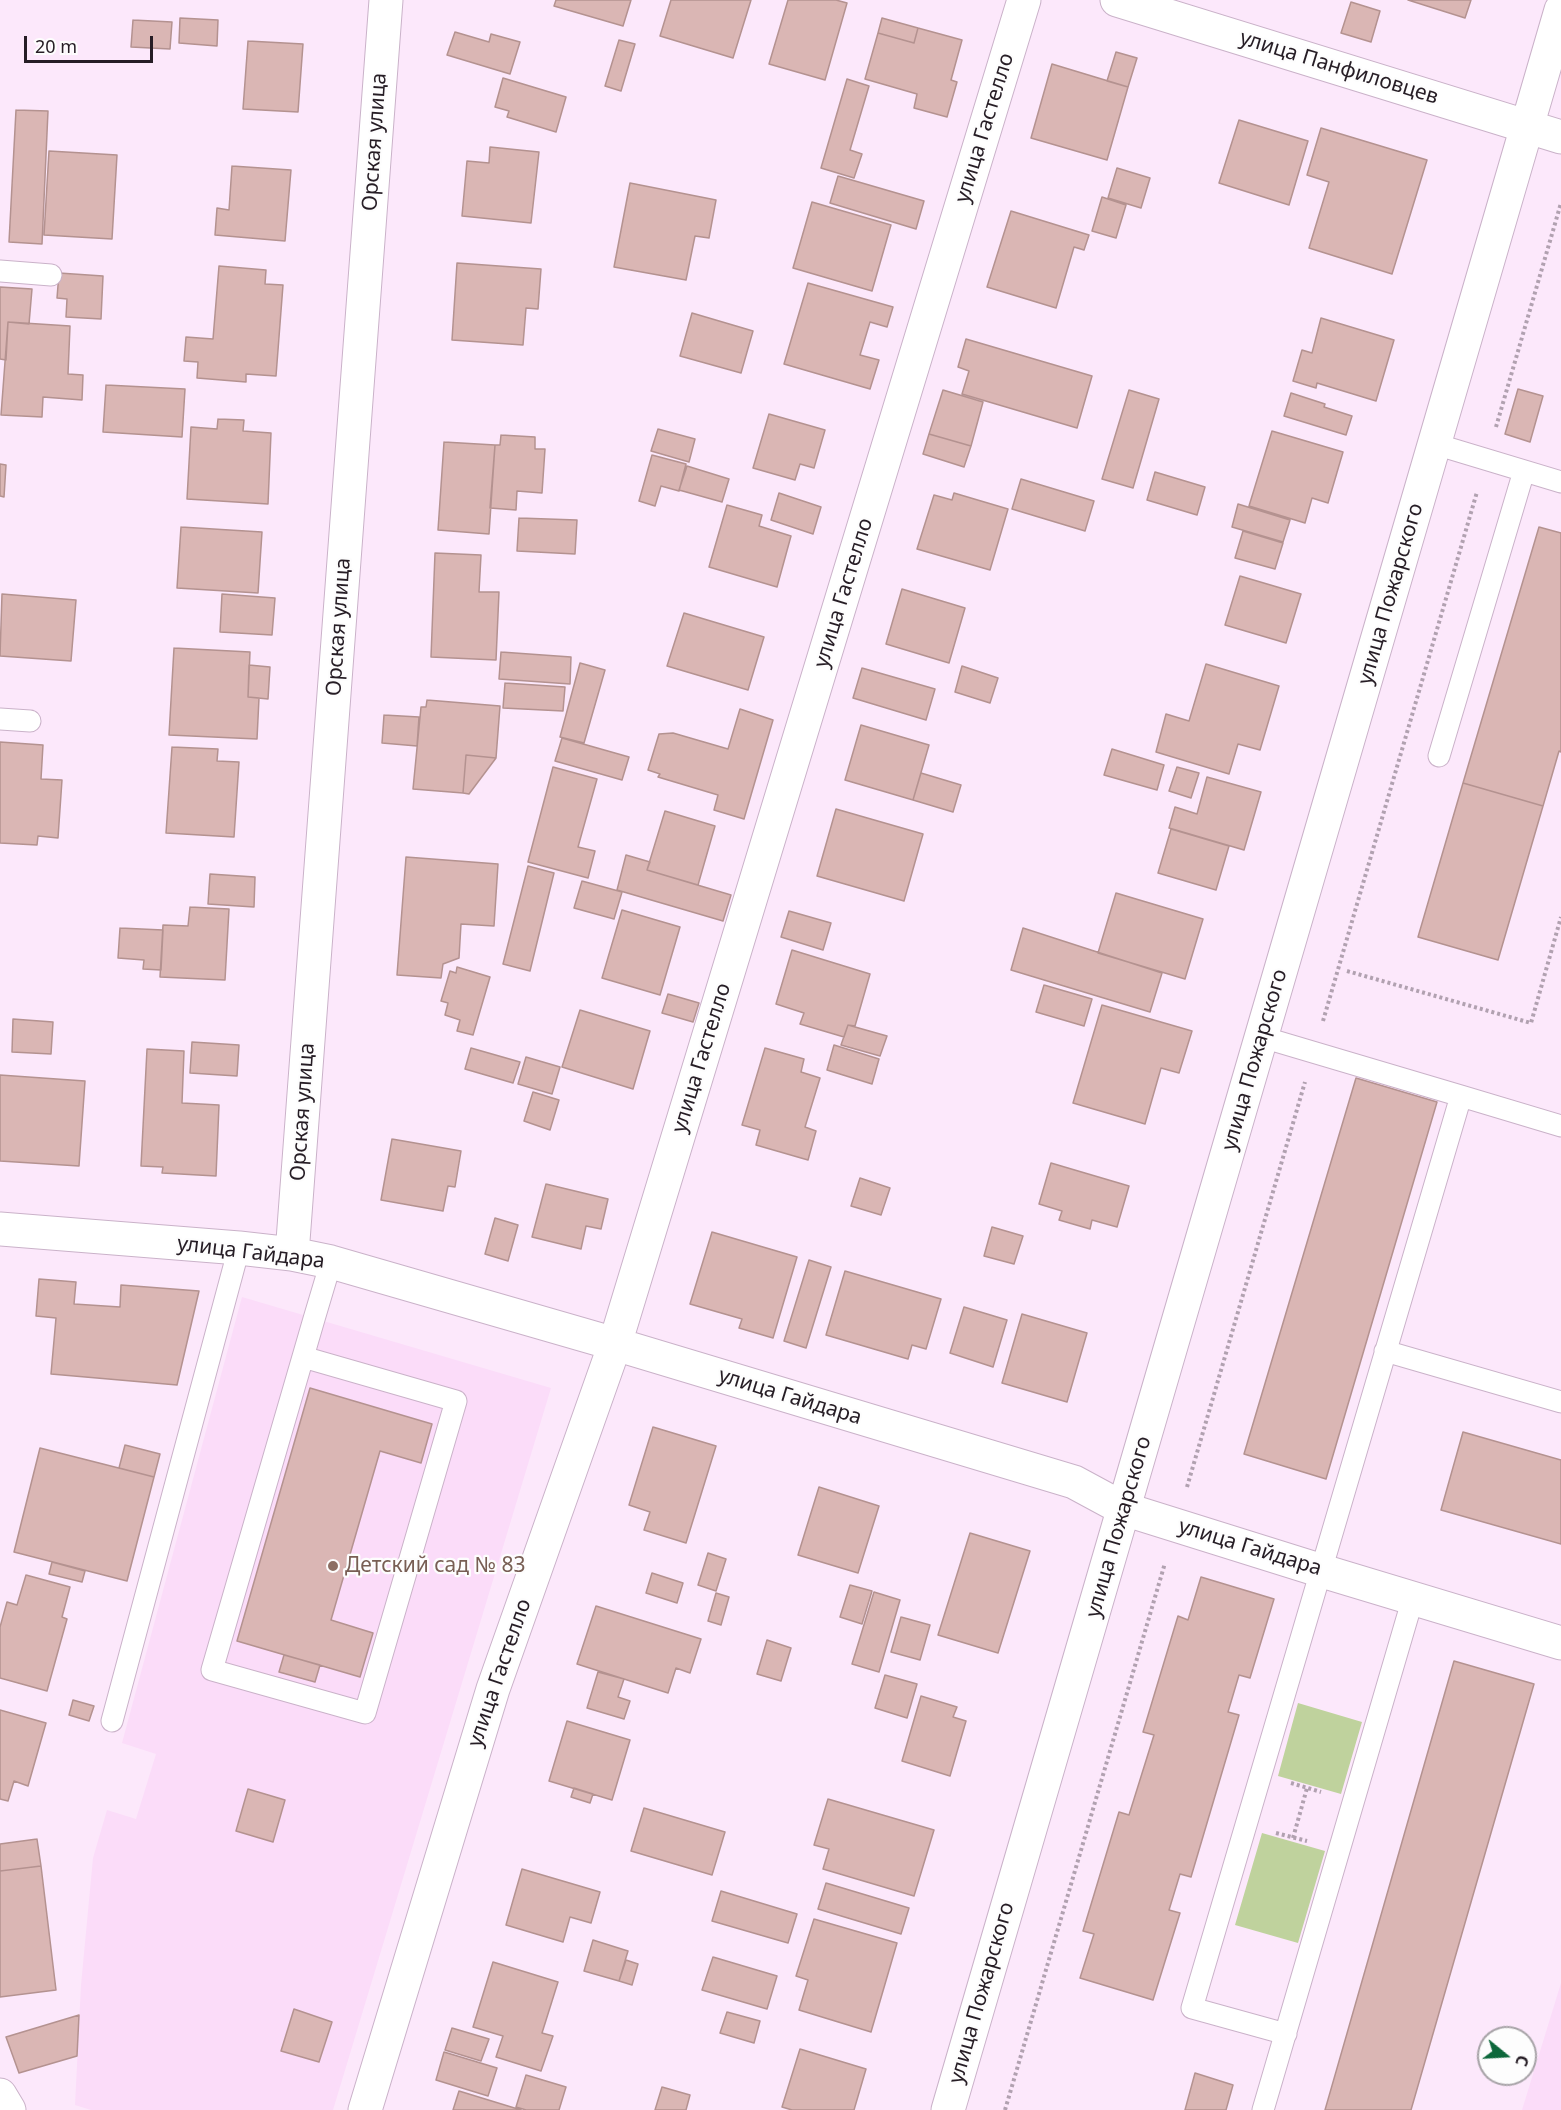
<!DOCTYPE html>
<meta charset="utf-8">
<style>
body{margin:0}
#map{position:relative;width:1561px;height:2110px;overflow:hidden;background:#fce8fb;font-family:"Noto Sans",sans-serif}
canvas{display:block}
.north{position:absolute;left:1477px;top:2026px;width:60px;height:60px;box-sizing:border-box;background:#fdfdfd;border:2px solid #a7a3a7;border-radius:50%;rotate:108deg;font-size:16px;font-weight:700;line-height:24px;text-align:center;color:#261d25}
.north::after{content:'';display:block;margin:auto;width:21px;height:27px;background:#0d683b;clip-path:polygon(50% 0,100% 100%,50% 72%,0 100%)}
.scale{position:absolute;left:24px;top:36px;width:129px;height:27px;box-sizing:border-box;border:3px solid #261d25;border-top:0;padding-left:8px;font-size:18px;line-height:21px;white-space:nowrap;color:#261d25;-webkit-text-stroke:4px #fdfdfd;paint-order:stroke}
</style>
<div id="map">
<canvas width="1561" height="2110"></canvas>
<div class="north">С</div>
<div class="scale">20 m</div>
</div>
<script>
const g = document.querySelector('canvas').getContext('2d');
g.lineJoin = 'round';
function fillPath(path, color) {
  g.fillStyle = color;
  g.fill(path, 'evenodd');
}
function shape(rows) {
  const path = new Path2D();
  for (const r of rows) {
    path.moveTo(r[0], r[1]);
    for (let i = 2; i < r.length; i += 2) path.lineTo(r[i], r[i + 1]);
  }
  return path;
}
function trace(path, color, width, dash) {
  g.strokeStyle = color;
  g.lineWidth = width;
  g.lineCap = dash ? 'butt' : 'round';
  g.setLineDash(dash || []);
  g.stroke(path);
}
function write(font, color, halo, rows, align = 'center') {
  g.font = font + ' "Noto Sans",sans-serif';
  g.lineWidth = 4.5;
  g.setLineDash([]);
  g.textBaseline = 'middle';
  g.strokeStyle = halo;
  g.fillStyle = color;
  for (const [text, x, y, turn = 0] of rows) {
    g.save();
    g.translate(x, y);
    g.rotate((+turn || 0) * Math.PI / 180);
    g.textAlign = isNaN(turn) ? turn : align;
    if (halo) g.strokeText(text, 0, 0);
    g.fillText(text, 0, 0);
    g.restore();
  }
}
fillPath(shape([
 [242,1297,551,1388,333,2110,91,2110,75,2105,81,1985,93,1858,107,1810,136,1819,156,1754,122,1743],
 [1561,1983,1561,2110,1522,2110]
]), '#fbdcf9');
fillPath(shape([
 [1298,1703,1362,1722,1341,1794,1278,1776],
 [1262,1833,1325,1851,1298,1943,1235,1925]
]), '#bfd29d');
const building = shape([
 [556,0,631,0,623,26,554,6,556,0],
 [671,0,751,0,733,58,660,36,671,0],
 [788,0,836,0,847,3,825,80,769,64,788,0],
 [1408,0,1471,0,1465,18,1408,0],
 [1351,2,1380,11,1371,42,1341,33,1351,2],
 [180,18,218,20,217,46,179,43,180,18],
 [882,18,918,28,914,43,878,33,882,18],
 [133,20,172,22,170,49,131,47,133,20],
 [918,28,962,40,951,80,957,82,947,117,914,108,917,94,865,79,878,33,914,43,918,28],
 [455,32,489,42,491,34,520,42,510,74,447,55,455,32],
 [619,40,635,44,621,91,605,86,619,40],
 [248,41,303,44,298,112,243,109,248,41],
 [1116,52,1137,58,1128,87,1107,81,1116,52],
 [1052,64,1128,87,1107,160,1031,138,1052,64],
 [503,78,566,97,556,132,507,117,509,111,495,107,503,78],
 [847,79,869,86,850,150,862,154,854,178,821,168,847,79],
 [16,110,48,111,42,244,9,242,16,110],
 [1239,120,1308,141,1289,205,1219,183,1239,120],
 [1321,128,1427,160,1392,274,1309,248,1329,182,1307,175,1321,128],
 [490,147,539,152,531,223,462,216,467,161,489,163,490,147],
 [49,151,117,155,112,239,44,235,49,151],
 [232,166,291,170,285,241,215,235,217,208,229,210,232,166],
 [1117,168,1150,178,1141,208,1108,198,1117,168],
 [838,176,924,201,916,229,830,203,838,176],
 [630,183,716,200,709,238,695,236,686,280,614,267,630,183],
 [1102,197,1126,205,1116,238,1092,231,1102,197],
 [812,202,891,225,872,291,793,268,812,202],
 [1011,211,1089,235,1084,250,1074,247,1056,308,987,287,1011,211],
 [457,263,541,269,538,309,526,308,523,345,452,340,457,263],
 [219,266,266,270,265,284,283,285,276,376,246,374,246,382,197,378,198,362,184,361,186,337,213,339,219,266],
 [59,273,103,276,101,319,66,317,67,299,57,298,59,273],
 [808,283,893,307,887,327,870,322,860,355,879,360,870,389,784,364,808,283],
 [0,287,32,289,29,324,8,322,6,360,0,359,0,287],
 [692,313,753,331,741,373,680,356,692,313],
 [1321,318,1394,340,1376,401,1317,383,1316,388,1293,381,1302,350,1312,353,1321,318],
 [8,322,70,326,68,374,83,375,82,400,43,397,42,417,1,415,8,322],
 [966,339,1092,376,1077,428,962,394,969,371,958,367,966,339],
 [106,385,185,389,182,437,103,432,106,385],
 [1518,389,1543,396,1530,442,1505,434,1518,389],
 [943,390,983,402,971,446,929,434,943,390],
 [1129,390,1159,399,1133,488,1102,479,1129,390],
 [1291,393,1325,404,1324,407,1352,416,1346,435,1284,416,1291,393],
 [769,414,825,430,814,468,800,464,795,480,753,468,769,414],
 [218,419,244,420,243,431,271,433,268,504,187,499,191,427,217,429,218,419],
 [658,429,695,439,689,462,651,451,658,429],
 [1272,431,1343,452,1328,503,1312,498,1305,523,1249,506,1272,431],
 [929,434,971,446,964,467,923,454,929,434],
 [501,435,535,437,535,449,545,449,542,493,517,491,516,510,490,508,495,445,500,445,501,435],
 [444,442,495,445,489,534,438,530,444,442],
 [652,455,686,464,679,491,661,486,655,506,639,501,652,455],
 [0,464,6,465,4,497,0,496,0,464],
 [687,466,729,479,722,502,679,490,687,466],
 [1155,472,1205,487,1197,515,1147,500,1155,472],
 [1021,479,1094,501,1085,531,1012,509,1021,479],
 [779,493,821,507,813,534,771,520,779,493],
 [954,493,1008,509,990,570,917,549,934,495,952,500,954,493],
 [1238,504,1290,520,1283,542,1232,527,1238,504],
 [727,505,762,515,759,526,791,536,777,587,709,567,727,505],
 [519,518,577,520,575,554,517,551,519,518],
 [181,527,262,532,258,593,177,588,181,527],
 [1539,527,1561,533,1561,752,1559,751,1543,806,1463,783,1539,527],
 [1243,531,1283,543,1275,569,1235,558,1243,531],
 [435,553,481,555,479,592,499,592,496,660,431,657,435,553],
 [1240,576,1301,594,1286,643,1225,625,1240,576],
 [902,589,965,608,949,663,886,644,902,589],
 [2,594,76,600,71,661,0,656,2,594],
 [222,594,275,598,272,635,220,632,222,594],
 [684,613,764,637,748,690,667,666,684,613],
 [174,648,250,652,248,697,259,698,257,739,169,735,174,648],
 [501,652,571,657,570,684,499,679,501,652],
 [580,663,605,670,584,743,560,737,580,663],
 [1206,664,1279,686,1260,750,1238,744,1229,774,1156,752,1166,714,1189,721,1206,664],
 [249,665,270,667,268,699,248,697,249,665],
 [962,666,998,678,990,703,955,692,962,666],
 [862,668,935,689,926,720,853,698,862,668],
 [505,683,565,687,563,711,503,708,505,683],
 [427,700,500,706,496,758,466,755,463,793,413,789,421,707,426,707,427,700],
 [740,709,773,720,744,819,714,810,718,795,658,777,660,774,648,770,659,734,673,733,728,749,740,709],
 [384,715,419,717,417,746,382,743,384,715],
 [861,725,929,745,913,800,845,780,861,725],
 [562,738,629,757,622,780,555,761,562,738],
 [0,742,43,745,41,779,62,780,58,838,38,836,37,845,0,843,0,742],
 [172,747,218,749,217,761,239,762,234,837,166,833,172,747],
 [1112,749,1164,765,1157,790,1104,775,1112,749],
 [466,755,496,758,469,794,463,793,466,755],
 [553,767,597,779,578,847,595,851,588,878,528,862,553,767],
 [1177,767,1199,773,1191,798,1169,791,1177,767],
 [921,773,961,785,953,812,913,800,921,773],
 [1207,777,1261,792,1244,850,1169,828,1175,807,1197,814,1207,777],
 [1463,783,1543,806,1498,960,1418,937,1463,783],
 [836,809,923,834,904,901,817,876,836,809],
 [665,811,715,826,698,885,647,870,665,811],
 [1171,829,1229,846,1216,890,1158,873,1171,829],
 [626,855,650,862,647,870,731,895,723,921,617,890,626,855],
 [406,857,498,864,494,926,461,924,459,958,443,964,441,978,397,975,406,857],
 [528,866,554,873,530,971,503,964,528,866],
 [210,874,255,877,254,907,208,904,210,874],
 [582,881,622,892,614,919,574,908,582,881],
 [1116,893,1203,919,1185,979,1098,953,1116,893],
 [190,907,229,909,225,980,160,977,163,925,188,926,190,907],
 [622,910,680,927,660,995,602,978,622,910],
 [789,911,831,923,823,950,781,937,789,911],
 [120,928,163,930,161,970,143,969,144,960,118,958,120,928],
 [1023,928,1162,973,1150,1012,1011,970,1023,928],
 [792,950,870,974,855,1026,848,1025,844,1037,800,1024,804,1013,776,1004,792,950],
 [457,967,490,977,473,1035,457,1031,460,1020,445,1015,448,1003,441,1001,450,971,456,973,457,967],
 [1044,985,1092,999,1084,1026,1036,1012,1044,985],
 [668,994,699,1003,693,1022,662,1013,668,994],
 [1102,1005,1192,1031,1179,1073,1161,1068,1145,1124,1073,1103,1102,1005],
 [580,1010,650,1031,633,1089,562,1067,580,1010],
 [13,1019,53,1022,51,1054,12,1052,13,1019],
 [848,1025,887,1036,880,1056,841,1045,848,1025],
 [192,1042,239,1045,237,1076,190,1073,192,1042],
 [834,1045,879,1059,872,1084,827,1070,834,1045],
 [471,1048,520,1062,513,1083,465,1069,471,1048],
 [765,1048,804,1059,801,1072,820,1078,805,1127,816,1131,808,1160,756,1145,760,1130,742,1125,765,1048],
 [147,1049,184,1051,182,1103,219,1105,216,1176,162,1173,163,1167,141,1166,147,1049],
 [526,1057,560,1067,552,1094,518,1084,526,1057],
 [0,1075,85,1081,79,1166,0,1161,0,1075],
 [1356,1078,1437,1102,1326,1479,1244,1454,1356,1078],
 [533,1092,559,1100,550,1130,524,1121,533,1092],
 [392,1139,461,1151,455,1187,448,1186,443,1211,381,1200,392,1139],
 [1051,1163,1129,1186,1117,1227,1092,1220,1090,1229,1059,1220,1062,1211,1039,1204,1051,1163],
 [860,1178,890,1188,881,1215,851,1206,860,1178],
 [546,1184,608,1199,601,1229,586,1226,581,1249,532,1237,546,1184],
 [495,1218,518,1225,508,1261,485,1254,495,1218],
 [992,1227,1023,1236,1014,1264,984,1256,992,1227],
 [712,1232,797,1257,773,1338,739,1328,742,1319,690,1304,712,1232],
 [809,1260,831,1267,806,1348,784,1341,809,1260],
 [845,1271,941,1299,926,1349,912,1345,908,1359,826,1335,845,1271],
 [39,1279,76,1282,74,1304,120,1307,121,1285,199,1291,177,1385,51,1374,56,1318,36,1316,39,1279],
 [964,1307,1007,1320,993,1367,950,1353,964,1307],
 [1022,1314,1087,1333,1067,1402,1002,1383,1022,1314],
 [310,1388,432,1424,421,1463,380,1451,331,1620,373,1633,360,1677,237,1641,310,1388],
 [653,1427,716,1446,686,1543,644,1530,650,1512,629,1505,653,1427],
 [1463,1432,1561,1460,1561,1544,1441,1510,1463,1432],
 [125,1445,160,1454,154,1477,119,1468,125,1445],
 [40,1448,154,1477,127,1581,14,1552,40,1448],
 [819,1487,879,1506,858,1573,798,1555,819,1487],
 [970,1533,1030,1551,998,1653,938,1635,970,1533],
 [708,1553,726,1559,716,1591,698,1585,708,1553],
 [52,1562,85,1571,82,1582,49,1574,52,1562],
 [652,1573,683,1583,677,1603,646,1593,652,1573],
 [26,1575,70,1587,62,1617,67,1619,47,1691,0,1678,0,1627,7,1602,17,1605,26,1575],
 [1201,1577,1274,1599,1250,1678,1239,1675,1228,1712,1239,1715,1191,1877,1180,1874,1169,1910,1180,1913,1153,2000,1080,1978,1094,1934,1083,1931,1119,1812,1129,1815,1154,1735,1143,1732,1178,1616,1188,1620,1201,1577],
 [850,1585,872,1591,862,1624,840,1617,850,1585],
 [874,1592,900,1600,879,1672,852,1664,874,1592],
 [716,1593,729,1597,721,1625,708,1621,716,1593],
 [596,1606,701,1639,690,1673,676,1668,668,1693,577,1664,596,1606],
 [901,1617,930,1625,920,1660,891,1652,901,1617],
 [767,1640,791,1648,781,1681,757,1674,767,1640],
 [284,1655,320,1665,315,1682,279,1672,284,1655],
 [1454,1661,1534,1684,1411,2110,1325,2110,1454,1661],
 [598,1672,624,1679,618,1697,630,1701,624,1719,587,1708,598,1672],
 [885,1675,917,1684,907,1718,875,1708,885,1675],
 [921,1696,957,1707,953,1717,966,1721,950,1776,902,1761,921,1696],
 [73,1700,94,1706,89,1721,69,1715,73,1700],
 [0,1710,46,1723,28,1786,14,1781,8,1801,0,1799,0,1710],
 [567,1721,630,1740,612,1800,549,1781,567,1721],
 [574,1788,593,1794,590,1803,571,1797,574,1788],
 [248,1789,285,1800,273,1842,236,1831,248,1789],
 [828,1799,934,1830,914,1896,823,1869,829,1849,814,1845,828,1799],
 [644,1808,725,1832,712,1875,631,1851,644,1808],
 [37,1839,41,1866,0,1871,0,1844,37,1839],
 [41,1866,56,1990,0,1997,0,1871,41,1866],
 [522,1869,600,1892,591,1923,570,1917,563,1942,506,1925,522,1869],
 [826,1883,909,1908,901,1934,818,1909,826,1883],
 [721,1891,797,1914,788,1943,712,1921,721,1891],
 [814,1919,897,1943,871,2032,799,2010,808,1980,796,1976,814,1919],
 [593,1940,628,1951,619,1981,584,1971,593,1940],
 [713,1957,777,1976,767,2009,702,1990,713,1957],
 [626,1960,638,1964,632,1985,619,1981,626,1960],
 [493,1962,558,1982,542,2033,553,2036,541,2071,496,2057,503,2036,473,2027,493,1962],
 [294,2009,332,2022,319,2062,281,2051,294,2009],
 [727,2012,760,2021,754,2043,720,2033,727,2012],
 [79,2015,77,2056,19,2073,6,2037,79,2015],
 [452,2028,489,2039,481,2061,445,2050,452,2028],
 [800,2049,866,2069,854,2110,792,2110,782,2107,800,2049],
 [444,2052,497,2068,488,2096,436,2080,444,2052],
 [1195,2073,1233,2085,1226,2110,1185,2110,1195,2073],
 [526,2075,566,2087,559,2110,526,2110,516,2107,526,2075],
 [662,2087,690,2095,686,2110,655,2110,662,2087],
 [459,2091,521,2110,453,2110,459,2091]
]);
fillPath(building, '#dab6b4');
trace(building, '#b49290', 1.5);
const lane = shape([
 [0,271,51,275],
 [1435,444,1561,482],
 [0,719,30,721],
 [1439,756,1524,471],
 [1262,1037,1461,1096,1192,2008,1286,2034],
 [1461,1096,1561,1126],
 [1385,1351,1561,1402],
 [303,1357,456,1401,365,1713,212,1670,314,1319,331,1262],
 [112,1721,239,1248],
 [1263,2110,1413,1598]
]);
const street = shape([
 [1117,0,1561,137],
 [0,1229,239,1248,292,1254,331,1262,615,1344,1074,1482,1124,1509,1319,1570,1561,1643],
 [292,1254,386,0],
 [0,2095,9,2110],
 [365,2110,493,1689,615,1344,1024,0],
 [948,2110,1561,10]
]);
trace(lane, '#cab2c9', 23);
trace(street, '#cab2c9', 35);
trace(shape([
 [1496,427,1561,203],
 [1347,971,1531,1023,1561,917],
 [1323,1021,1477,492],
 [1187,1487,1305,1082],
 [1291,1783,1321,1792],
 [1276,1833,1307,1841],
 [1293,1838,1307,1788],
 [1005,2110,1165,1563]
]), '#b1a1b0', 4, [3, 3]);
trace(lane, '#fff', 21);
trace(street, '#fff', 33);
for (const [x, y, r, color] of [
 [333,1566,6,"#8d6e63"]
]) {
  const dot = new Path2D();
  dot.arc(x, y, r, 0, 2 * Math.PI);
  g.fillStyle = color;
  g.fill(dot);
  trace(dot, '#fdfdfd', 2);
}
write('21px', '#261d25', '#fdfdfd', [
 ["улица Панфиловцев",1339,68,17],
 ["улица Гастелло",985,128,-73],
 ["Орская улица",375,142,-86],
 ["улица Гастелло",844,593,-73],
 ["улица Пожарского",1391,594,-74],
 ["Орская улица",339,627,-86],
 ["улица Гастелло",702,1058,-73],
 ["улица Пожарского",1255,1060,-74],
 ["Орская улица",303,1112,-86],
 ["улица Гайдара",251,1253,7],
 ["улица Гайдара",790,1397,17],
 ["улица Пожарского",1119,1527,-74],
 ["улица Гайдара",1250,1548,17],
 ["улица Гастелло",500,1673,-71],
 ["улица Пожарского",982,1993,-74]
]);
write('21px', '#785e54', '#fdfdfd', [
 ["Детский сад № 83",345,1566]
], 'left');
</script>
